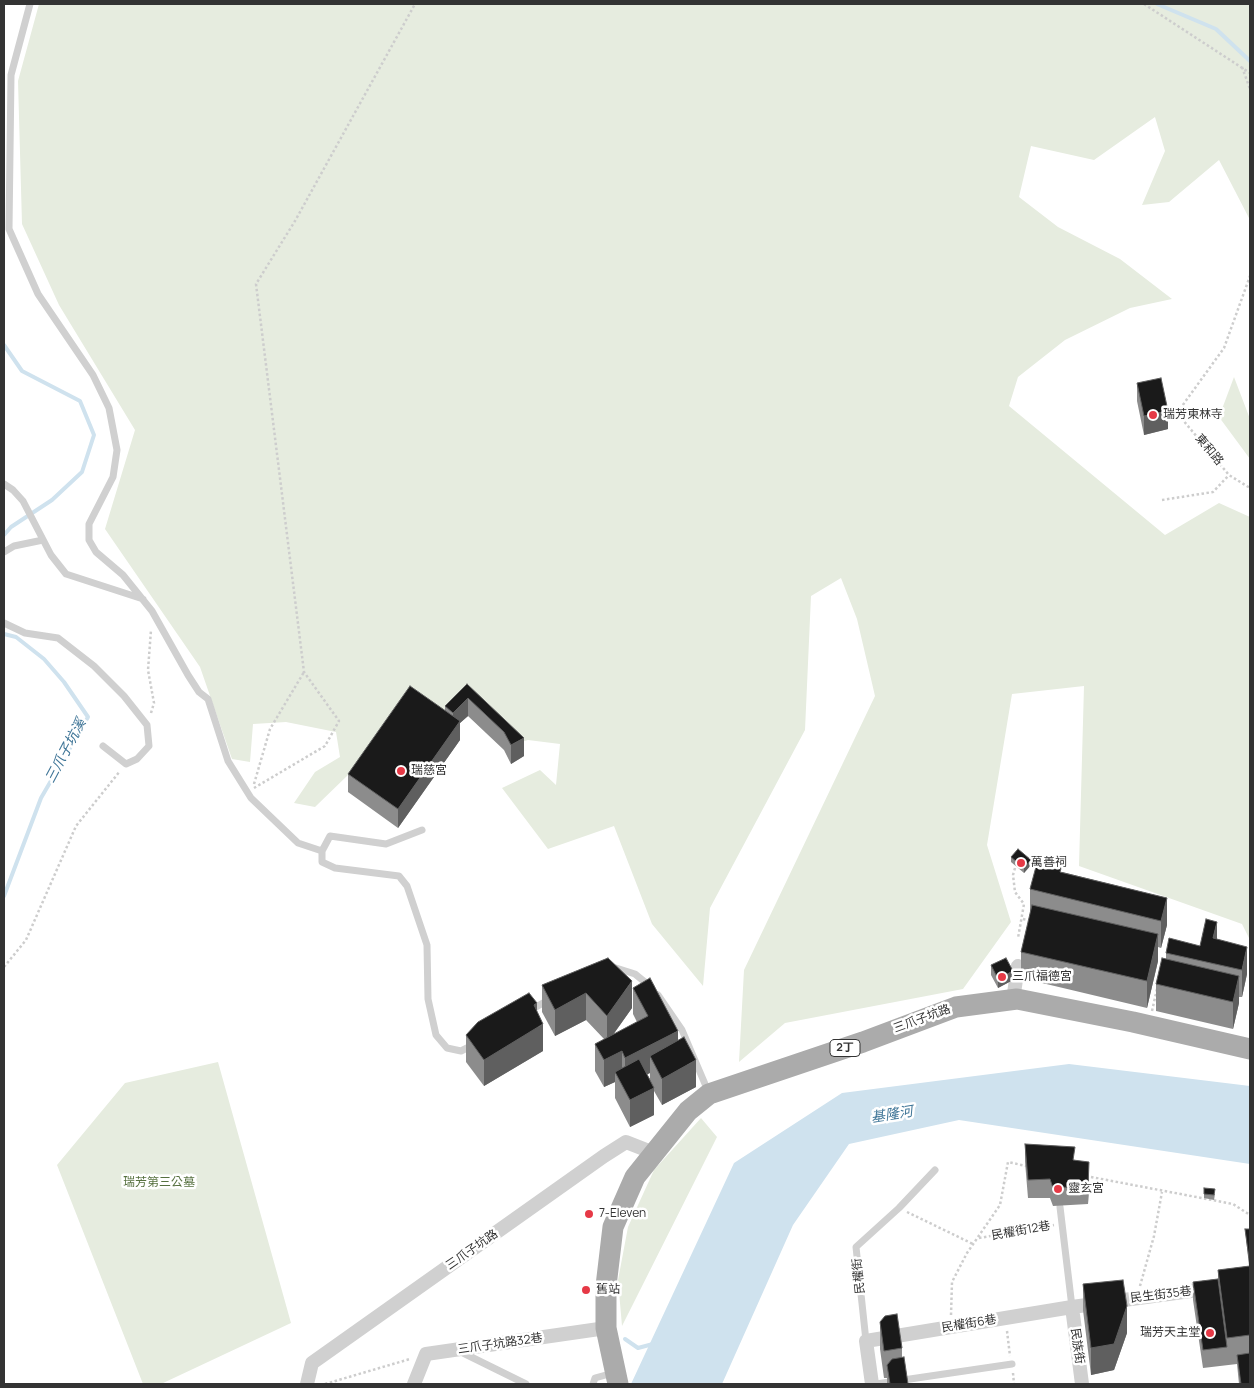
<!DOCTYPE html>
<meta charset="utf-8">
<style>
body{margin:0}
#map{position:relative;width:1254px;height:1388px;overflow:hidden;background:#fff;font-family:Manrope,sans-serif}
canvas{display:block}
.frame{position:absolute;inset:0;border:5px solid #333;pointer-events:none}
</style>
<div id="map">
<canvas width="1254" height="1388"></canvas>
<div class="frame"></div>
</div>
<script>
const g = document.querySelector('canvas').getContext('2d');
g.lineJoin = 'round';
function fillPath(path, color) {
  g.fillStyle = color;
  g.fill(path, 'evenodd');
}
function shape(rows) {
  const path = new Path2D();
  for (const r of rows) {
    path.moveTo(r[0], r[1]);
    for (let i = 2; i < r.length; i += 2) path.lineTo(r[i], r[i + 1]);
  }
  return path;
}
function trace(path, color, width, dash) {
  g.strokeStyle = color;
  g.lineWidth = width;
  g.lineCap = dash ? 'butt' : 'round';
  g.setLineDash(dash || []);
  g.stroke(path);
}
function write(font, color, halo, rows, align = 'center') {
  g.font = font + ' Manrope,"Noto Sans TC",sans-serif';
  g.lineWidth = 5;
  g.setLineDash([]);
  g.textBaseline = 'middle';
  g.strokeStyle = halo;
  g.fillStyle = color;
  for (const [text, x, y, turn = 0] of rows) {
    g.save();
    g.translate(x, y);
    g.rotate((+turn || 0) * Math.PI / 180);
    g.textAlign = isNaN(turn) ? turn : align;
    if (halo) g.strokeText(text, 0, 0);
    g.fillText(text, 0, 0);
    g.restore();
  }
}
fillPath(shape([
 [39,4,1250,4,1250,220,1219,160,1169,202,1142,205,1165,151,1155,117,1094,160,1031,146,1019,197,1058,227,1120,259,1172,299,1130,308,1065,340,1018,377,1009,406,1165,535,1219,503,1250,517,1250,940,1242,924,1079,866,1084,686,1012,694,987,845,1011,922,963,989,785,1023,739,1062,744,970,875,696,857,619,841,578,811,596,805,730,710,908,703,986,652,924,614,826,548,849,502,788,540,770,556,785,560,744,528,740,518,743,471,695,444,717,408,696,348,775,315,807,294,803,315,772,340,757,336,732,286,722,253,724,250,762,232,759,200,667,105,529,135,430,59,305,22,224,18,81],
 [1234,377,1250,419,1250,459,1219,417],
 [218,1062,291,1323,161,1384,143,1384,57,1165,125,1083],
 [701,1118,717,1137,622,1326,618,1280,628,1227,654,1170]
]), '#e6ecdf');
fillPath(shape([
 [1069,1064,1250,1086,1250,1164,959,1120,849,1144,793,1225,722,1384,631,1384,734,1163,842,1093]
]), '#cfe2ee');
trace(shape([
 [1157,4,1216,29,1250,61],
 [4,345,22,371,80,401,94,435,82,472,52,500,11,527,4,535],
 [4,634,16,637,44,659,64,682,88,717,41,798,4,896],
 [625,1339,638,1348,653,1344]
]), '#cfe2ee', 4);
trace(shape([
 [1144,4,1250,73],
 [1242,67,1250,89],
 [1169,411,1177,413,1229,475,1250,488],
 [1177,413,1224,348,1250,276],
 [1162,500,1213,492,1229,475],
 [151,713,154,703,148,670,151,630],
 [254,784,270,729,304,672],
 [254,788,325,746,339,721,304,672,256,284,295,221,415,4],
 [1015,868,1013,875,1015,892,1024,904,1018,938],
 [1023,919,1031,921],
 [4,967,26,940,76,826,120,771],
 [1152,1011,1157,989],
 [1091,1177,1233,1204,1250,1215],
 [907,1212,973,1244],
 [979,1238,1054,1225],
 [1140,1286,1154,1236,1162,1192],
 [951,1315,952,1282,967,1253,1000,1205,1008,1162,1026,1166],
 [1007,1331,1010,1356],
 [1013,1373,1014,1384],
 [325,1384,410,1359]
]), '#cdcdcd', 2.5, [2.5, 2.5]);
trace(shape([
 [30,4,11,75,9,229,38,294,93,375,109,408,117,450,113,477,89,524,89,540,96,552,123,575,152,611,188,675,199,692,208,699,228,761,251,798,298,843,322,851],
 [4,484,13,490,23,501,51,555,66,574,143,599],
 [4,552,14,546,43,540],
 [4,623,25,633,58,638,94,666,124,696,147,725,149,746,137,759,126,764,103,746],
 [422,830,386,844,330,836,322,851,322,862,335,868,399,876,407,886,427,945,428,999,436,1035,447,1048,461,1051,473,1045],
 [610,968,616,968,635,974,651,987],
 [658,995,682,1030,708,1091],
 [529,1011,550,999],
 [1060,1207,1072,1307],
 [866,1341,856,1247,899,1208,935,1170],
 [459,1351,526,1384],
 [593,1384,595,1378,613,1373],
 [876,1384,1012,1364]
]), '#d0d0d0', 7);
trace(shape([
 [1013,1000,1018,966],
 [1072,1307,1082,1384],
 [307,1384,312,1363,604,1156,626,1142,654,1153],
 [414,1384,426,1354,606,1328],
 [872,1384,866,1341,1072,1307,1250,1283]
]), '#d0d0d0', 14);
trace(shape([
 [618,1384,606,1328,606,1286,613,1227,635,1177,688,1111,709,1094,863,1042,956,1007,1017,999,1133,1022,1250,1049]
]), '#ababab', 21);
fillPath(shape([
 [1137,383,1168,429,1144,435,1137,401],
 [467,684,524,756,511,764,504,750,468,716,460,723,460,740,398,828,348,792,348,774,445,711,445,706],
 [1011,857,1031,865,1024,873,1011,862],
 [1062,872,1167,898,1167,925,1161,948,1158,947,1158,961,1147,1008,1021,978,1021,952,1030,914,1030,889],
 [1217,939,1247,974,1242,997,1239,997,1239,1003,1233,1029,1156,1011,1156,984,1166,959,1166,953,1200,946],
 [608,958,632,1008,613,1035,637,1022,633,1014,633,988,678,1040,696,1087,662,1105,654,1091,654,1115,630,1127,615,1098,615,1082,604,1087,595,1071,595,1044,604,1039,586,1020,555,1036,542,1012,542,985],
 [650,1073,650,1079,647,1074],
 [991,965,1013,980,998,988,991,975],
 [537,1012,543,1051,484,1086,466,1062,466,1035],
 [1025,1144,1075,1160,1089,1181,1088,1204,1053,1206,1050,1198,1028,1198,1025,1162],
 [1204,1194,1215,1194,1214,1200,1204,1198],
 [1245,1229,1250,1229,1250,1384,1239,1384,1237,1364,1203,1368,1193,1300,1193,1282,1218,1279,1218,1270,1249,1266],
 [1083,1284,1127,1333,1114,1370,1091,1375,1083,1310],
 [880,1322,902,1348,902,1357,908,1384,887,1384,887,1378,884,1378,880,1349]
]), '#8c8c8c');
fillPath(shape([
 [1168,411,1168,429,1144,435,1144,416],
 [468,698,468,716,460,723,460,740,398,828,398,809,453,731,453,713],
 [524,738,524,756,511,764,511,745],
 [1031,860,1031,865,1024,873,1024,868],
 [1167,898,1167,925,1161,948,1161,921],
 [1217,922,1217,949,1213,965,1213,938],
 [1158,934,1158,961,1147,1008,1147,981],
 [1247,947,1247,974,1242,997,1242,970],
 [1013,971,1013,980,998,988,998,979],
 [1239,976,1239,1003,1233,1029,1233,1002],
 [632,981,632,1008,607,1043,607,1016],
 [586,993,586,1020,555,1036,555,1010],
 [537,1003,537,1028,543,1024,543,1051,484,1086,484,1060,534,1005],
 [678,1031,678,1058,650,1056,650,1073,625,1085,625,1058],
 [622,1051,622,1078,615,1072,615,1082,604,1087,604,1060],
 [696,1060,696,1087,662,1105,662,1079],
 [654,1088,654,1115,630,1127,630,1100],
 [1089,1162,1089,1181,1088,1204,1088,1186],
 [1127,1306,1127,1333,1114,1370,1091,1375,1091,1348]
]), '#5f5f5f');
const building = shape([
 [1161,378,1168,411,1144,416,1137,383,1161,378],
 [467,684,524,738,511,745,504,732,468,698,453,713,445,706,467,684],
 [410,686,460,721,398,809,348,774,410,686],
 [1018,849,1031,860,1024,868,1011,857,1018,849],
 [1038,859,1062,865,1060,872,1167,898,1161,921,1030,889,1038,859],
 [1032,905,1158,934,1147,981,1021,952,1032,905],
 [1206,919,1217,922,1213,938,1247,947,1242,970,1166,953,1169,938,1200,946,1206,919],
 [608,958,632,981,607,1016,586,993,555,1010,542,985,608,958],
 [1006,958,1013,971,998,979,991,965,1006,958],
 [1162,958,1239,976,1233,1002,1156,984,1162,958],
 [650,978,678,1031,625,1058,622,1051,604,1060,595,1044,648,1016,633,988,650,978],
 [529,993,537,1003,534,1005,543,1024,484,1060,466,1035,478,1022,529,993],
 [684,1037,696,1060,662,1079,650,1056,684,1037],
 [639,1059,654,1088,630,1100,615,1072,639,1059],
 [1025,1144,1075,1147,1073,1160,1089,1162,1088,1186,1053,1188,1050,1179,1028,1180,1025,1144],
 [1204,1188,1215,1189,1214,1195,1204,1194,1204,1188],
 [1245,1229,1250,1229,1250,1266,1245,1229],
 [1250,1266,1250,1335,1227,1338,1218,1270,1250,1266],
 [1218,1279,1227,1347,1203,1350,1193,1282,1218,1279],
 [1123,1280,1127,1306,1114,1344,1091,1348,1083,1284,1123,1280],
 [897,1314,902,1348,884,1351,880,1322,885,1316,897,1314],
 [1250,1353,1250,1384,1241,1384,1237,1355,1250,1353],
 [904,1357,908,1384,890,1384,887,1365,892,1359,904,1357]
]);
fillPath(building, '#1a1a1a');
trace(building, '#5f5f5f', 1);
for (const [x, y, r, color] of [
 [1153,415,5,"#e63946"],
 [401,771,5,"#e63946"],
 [1021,863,5,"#e63946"],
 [1002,977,5,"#e63946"],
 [1058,1189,5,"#e63946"],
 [589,1214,5,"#e63946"],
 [586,1290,5,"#e63946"],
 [1210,1333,5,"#e63946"]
]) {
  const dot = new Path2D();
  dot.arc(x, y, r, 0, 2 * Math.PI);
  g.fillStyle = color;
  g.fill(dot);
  trace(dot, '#fff', 2);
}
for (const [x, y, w] of [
 [845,1048,30]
]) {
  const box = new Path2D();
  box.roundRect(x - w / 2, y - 8.5, w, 17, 4);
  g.fillStyle = '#fff';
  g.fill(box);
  trace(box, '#333', 1);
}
write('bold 11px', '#333', null, [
 ["2丁",845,1048]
]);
write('12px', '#333', '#fff', [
 ["瑞芳東林寺",1163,415],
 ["瑞慈宮",411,771],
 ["萬善祠",1031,863],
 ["三爪福德宮",1012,977],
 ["靈玄宮",1068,1189],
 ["7-Eleven",599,1214],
 ["舊站",596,1290],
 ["瑞芳天主堂",1200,1333,"right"]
], 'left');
write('12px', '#333', '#fff', [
 ["東和路",1209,450,50],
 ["三爪子坑路",922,1019,-20],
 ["民權街12巷",1021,1231,-10],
 ["三爪子坑路",472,1250,-35],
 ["民權街",859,1276,-96],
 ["民生街35巷",1161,1295,-7],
 ["民權街6巷",969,1324,-9],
 ["三爪子坑路32巷",500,1344,-8],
 ["民族街",1077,1346,82]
]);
write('12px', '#56703f', '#fff', [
 ["瑞芳第三公墓",159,1183]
]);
write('italic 14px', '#3f7597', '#fff', [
 ["三爪子坑溪",66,751,-62],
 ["基隆河",892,1115,-9]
]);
</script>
